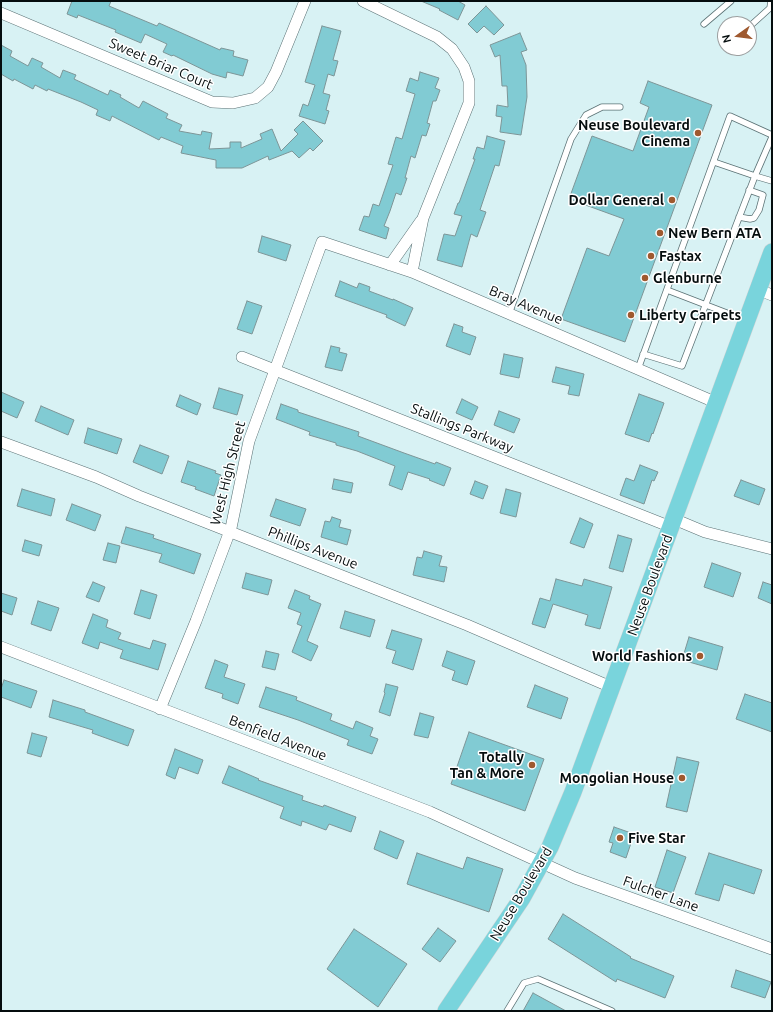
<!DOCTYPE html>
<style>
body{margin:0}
#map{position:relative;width:773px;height:1012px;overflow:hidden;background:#d8f2f4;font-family:Ubuntu,sans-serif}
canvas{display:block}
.frame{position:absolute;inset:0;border:2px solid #050d0e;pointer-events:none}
.north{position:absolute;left:717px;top:16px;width:40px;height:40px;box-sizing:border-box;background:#fff;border:1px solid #9b9e9f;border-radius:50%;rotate:256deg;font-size:11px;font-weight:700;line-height:16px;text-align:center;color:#050d0e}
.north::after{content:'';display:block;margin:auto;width:14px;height:18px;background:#9f592f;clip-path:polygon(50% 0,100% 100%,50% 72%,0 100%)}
</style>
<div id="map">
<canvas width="773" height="1012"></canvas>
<div class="frame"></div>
<div class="north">N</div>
</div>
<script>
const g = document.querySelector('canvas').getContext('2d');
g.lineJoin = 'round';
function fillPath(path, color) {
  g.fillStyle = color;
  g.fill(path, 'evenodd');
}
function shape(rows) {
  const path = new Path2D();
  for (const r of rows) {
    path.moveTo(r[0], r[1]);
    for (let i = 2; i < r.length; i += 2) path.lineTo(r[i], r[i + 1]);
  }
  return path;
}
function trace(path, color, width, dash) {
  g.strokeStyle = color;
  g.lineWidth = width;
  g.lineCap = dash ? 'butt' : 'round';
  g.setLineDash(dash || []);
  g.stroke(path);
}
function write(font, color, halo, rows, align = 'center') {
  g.font = font + ' Ubuntu,sans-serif';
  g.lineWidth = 3;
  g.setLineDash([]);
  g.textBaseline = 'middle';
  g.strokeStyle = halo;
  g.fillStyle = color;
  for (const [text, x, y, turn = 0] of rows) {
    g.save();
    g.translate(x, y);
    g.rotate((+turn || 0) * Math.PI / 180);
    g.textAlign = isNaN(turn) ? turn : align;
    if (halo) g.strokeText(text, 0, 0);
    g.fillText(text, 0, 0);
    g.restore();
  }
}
const building = shape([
 [72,1,111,1,109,6,157,26,159,23,220,50,221,48,234,51,233,56,248,60,243,76,227,72,226,78,212,74,173,55,172,56,163,52,167,44,145,34,141,43,115,32,116,30,78,15,77,18,67,14,72,1],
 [421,1,458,1,465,5,458,20,439,10,440,9,421,1],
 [486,6,504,25,494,35,484,26,477,33,468,24,486,6],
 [322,26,341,31,333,60,338,61,334,76,328,74,323,93,330,95,326,110,329,111,325,124,299,116,303,104,308,106,315,85,305,82,322,26],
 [520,33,527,50,521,52,526,65,527,97,521,135,500,132,502,117,496,116,497,105,508,107,507,86,502,86,500,55,495,57,490,45,520,33],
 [1,45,12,51,10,56,28,66,32,58,43,63,41,67,60,78,63,70,76,75,74,79,108,95,110,90,121,95,120,97,139,108,143,101,168,114,166,118,182,125,179,131,201,135,202,131,212,133,209,149,230,148,230,142,241,142,241,148,262,139,260,134,272,129,281,151,298,134,294,130,303,121,323,141,313,151,310,148,299,158,292,151,269,160,268,156,242,168,216,168,216,160,181,153,183,146,161,137,159,140,112,116,110,121,96,115,98,110,81,102,48,89,47,91,35,85,33,89,14,79,13,81,1,74,1,45],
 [420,72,439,78,435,88,440,90,436,101,433,101,427,123,430,124,426,136,422,135,415,158,411,156,405,178,407,178,401,195,396,193,390,211,384,226,389,228,386,239,359,230,364,216,369,217,373,204,379,206,393,165,388,164,396,137,402,139,415,94,406,91,410,78,418,81,420,72],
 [648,81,712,105,625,342,561,319,587,248,609,256,624,219,569,199,592,136,633,151,649,107,640,103,648,81],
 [487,136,505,141,499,166,495,165,480,210,486,212,477,237,471,234,462,267,437,260,444,234,455,236,462,216,454,214,458,203,459,203,475,159,473,159,477,147,484,149,487,136],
 [262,236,291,245,286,261,258,252,262,236],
 [340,281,357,288,359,283,370,287,369,291,393,300,393,299,413,308,405,326,386,317,387,315,335,296,340,281],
 [247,301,262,306,252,334,237,329,247,301],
 [454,324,463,327,462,332,476,337,470,355,446,346,454,324],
 [331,346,340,348,339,352,347,354,342,371,325,367,331,346],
 [504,354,523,358,519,378,500,374,504,354],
 [556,367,584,374,579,396,568,394,570,386,552,382,556,367],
 [219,388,243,395,237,415,213,408,219,388],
 [1,392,24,402,17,418,1,411,1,392],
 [639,394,664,403,653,434,652,433,649,442,625,434,639,394],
 [180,395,201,404,197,415,176,406,180,395],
 [462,399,478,407,472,420,456,413,462,399],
 [281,404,298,410,298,412,359,432,358,436,404,453,435,464,436,462,451,468,444,486,429,480,430,479,408,472,402,490,389,485,395,466,357,451,336,445,336,443,309,435,310,432,276,419,281,404],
 [41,406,74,420,68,435,35,421,41,406],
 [499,411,520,419,514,433,494,425,499,411],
 [88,428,122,439,117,454,84,443,88,428],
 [140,445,169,456,162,474,133,462,140,445],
 [188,461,216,471,215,473,221,475,214,496,195,489,196,487,181,482,188,461],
 [640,465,658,472,654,481,652,480,644,504,620,495,626,478,634,481,640,465],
 [334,479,353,483,351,493,332,489,334,479],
 [741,480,765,489,759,505,734,496,741,480],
 [475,481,488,486,483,499,470,494,475,481],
 [22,489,55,499,51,516,17,506,22,489],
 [506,489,521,493,516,517,500,513,506,489],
 [276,499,306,509,300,526,270,516,276,499],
 [72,504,101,515,95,531,66,520,72,504],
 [332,517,341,520,339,527,351,530,347,545,321,537,325,521,330,522,332,517],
 [580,518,593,524,584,548,570,543,580,518],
 [126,527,154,535,153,538,201,554,194,574,159,562,162,554,121,543,126,527],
 [618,535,632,539,623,572,609,568,618,535],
 [25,540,42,545,39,556,22,551,25,540],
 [108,543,120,546,116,563,103,560,108,543],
 [424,551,442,556,439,566,447,567,444,582,413,575,417,557,422,558,424,551],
 [712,563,741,573,733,597,704,587,712,563],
 [246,573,272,580,268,595,242,588,246,573],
 [556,579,582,586,584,579,612,587,600,629,585,625,588,615,553,604,545,628,532,624,540,598,550,601,556,579],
 [93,582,105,587,99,602,86,597,93,582],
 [763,582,772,585,772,604,758,598,763,582],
 [141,590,157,595,150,619,134,614,141,590],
 [295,590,310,596,309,599,321,604,307,641,318,646,311,661,292,652,302,626,297,624,301,613,288,608,295,590],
 [1,593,17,598,12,615,1,611,1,593],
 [38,601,59,608,51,631,31,624,38,601],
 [345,611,375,620,370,637,340,628,345,611],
 [93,614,108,620,106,627,121,633,118,639,150,649,153,640,166,644,158,670,120,658,123,650,100,642,98,649,82,643,93,614],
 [392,630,422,639,413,670,392,663,396,651,386,648,392,630],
 [689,637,723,647,717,670,682,660,689,637],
 [266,651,279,654,275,670,262,667,266,651],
 [447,651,475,661,467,685,452,680,455,671,442,666,447,651],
 [215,660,228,665,224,677,245,684,238,704,222,698,223,694,205,688,215,660],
 [4,680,37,691,31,708,1,697,1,689,4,680],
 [386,684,398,687,390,716,379,712,385,693,384,692,386,684],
 [535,685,568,698,561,719,527,707,535,685],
 [266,687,297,697,296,700,332,714,330,720,353,729,356,721,373,728,370,736,378,739,372,754,347,745,349,740,298,720,259,707,266,687],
 [745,694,772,703,772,732,736,719,745,694],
 [53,700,85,710,85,712,134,730,128,746,92,733,93,730,49,717,53,700],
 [420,713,434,717,428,738,414,735,420,713],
 [469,732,544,759,525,811,451,784,469,732],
 [32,733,47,737,41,757,27,753,32,733],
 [175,749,203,760,198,774,179,767,175,779,166,775,175,749],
 [677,757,699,762,687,812,666,807,677,757],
 [229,766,259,779,258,780,303,796,302,800,323,807,324,805,356,817,351,832,329,824,326,830,302,821,301,826,280,818,284,807,222,783,229,766],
 [614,827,634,834,626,858,610,852,613,843,609,842,614,827],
 [380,831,404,841,397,859,374,849,380,831],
 [667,850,686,857,673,893,655,887,667,850],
 [417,853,463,869,467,857,503,869,489,912,407,884,417,853],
 [709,853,762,870,754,894,724,884,719,901,695,894,709,853],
 [563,914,631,957,630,958,674,976,665,998,617,979,616,982,548,939,563,914],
 [438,928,456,941,440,962,422,949,438,928],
 [354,929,407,964,378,1007,327,969,354,929],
 [736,970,771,982,765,998,731,987,736,970],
 [533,993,566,1011,523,1011,533,993]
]);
fillPath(building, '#81cbd3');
trace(building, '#7d9597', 1);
const service = shape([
 [704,24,731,1],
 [749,27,770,8,771,1],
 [772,137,755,176,772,181],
 [739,217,750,219,754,218,759,210,763,195,749,190],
 [667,290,745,320],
 [509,314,571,139,586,115,602,107,620,107],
 [643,354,682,366,755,176,714,162],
 [638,369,730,116,772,135],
 [507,1011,524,983,538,979,612,1011]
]);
const minor = shape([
 [363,1,437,37,452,49,464,67,469,81,469,103,423,218,412,272],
 [1,13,212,102,233,103,255,98,268,87,276,72,305,1],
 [390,265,421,221],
 [759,290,772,295],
 [242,357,671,527],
 [1,442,96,477,139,496,467,625,611,687],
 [674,519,705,532,772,549],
 [1,647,430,812,575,878,772,949],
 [160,709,196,621,231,528,249,441,322,242,412,272,717,403]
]);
const primary = shape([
 [446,1011,522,898,550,847,573,792,772,252]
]);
trace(service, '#5b7275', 7);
trace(minor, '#5b7275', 12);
trace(primary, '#d2d3d4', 18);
trace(service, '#fff', 5.5);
trace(minor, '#fff', 11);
trace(primary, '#79d4dc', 17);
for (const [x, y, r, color] of [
 [698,133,4,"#9f592f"],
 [672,200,4,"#9f592f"],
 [660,233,4,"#9f592f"],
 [651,256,4,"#9f592f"],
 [645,278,4,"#9f592f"],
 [631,315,4,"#9f592f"],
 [700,656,4,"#9f592f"],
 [532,765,4,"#9f592f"],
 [682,778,4,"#9f592f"],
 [620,838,4,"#9f592f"]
]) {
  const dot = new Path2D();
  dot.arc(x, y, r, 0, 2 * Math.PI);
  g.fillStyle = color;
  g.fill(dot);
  trace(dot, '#fff', 1.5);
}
write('14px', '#050d0e', '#fff', [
 ["Sweet Briar Court",161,64,23],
 ["Bray Avenue",526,305,23],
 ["Stallings Parkway",462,428,22],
 ["West High Street",228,473,-76],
 ["Phillips Avenue",313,548,21],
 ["Neuse Boulevard",650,585,-70],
 ["Benfield Avenue",278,738,21],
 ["Neuse Boulevard",521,894,-59],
 ["Fulcher Lane",661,894,20]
]);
write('bold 14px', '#050d0e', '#fff', [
 ["Neuse Boulevard",690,125],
 ["Cinema",690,141],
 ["Dollar General",664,200],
 ["New Bern ATA",668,233,"left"],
 ["Fastax",659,256,"left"],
 ["Glenburne",653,278,"left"],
 ["Liberty Carpets",639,315,"left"],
 ["World Fashions",692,656],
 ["Totally",524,757],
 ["Tan & More",524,773],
 ["Mongolian House",674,778],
 ["Five Star",628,838,"left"]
], 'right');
</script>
